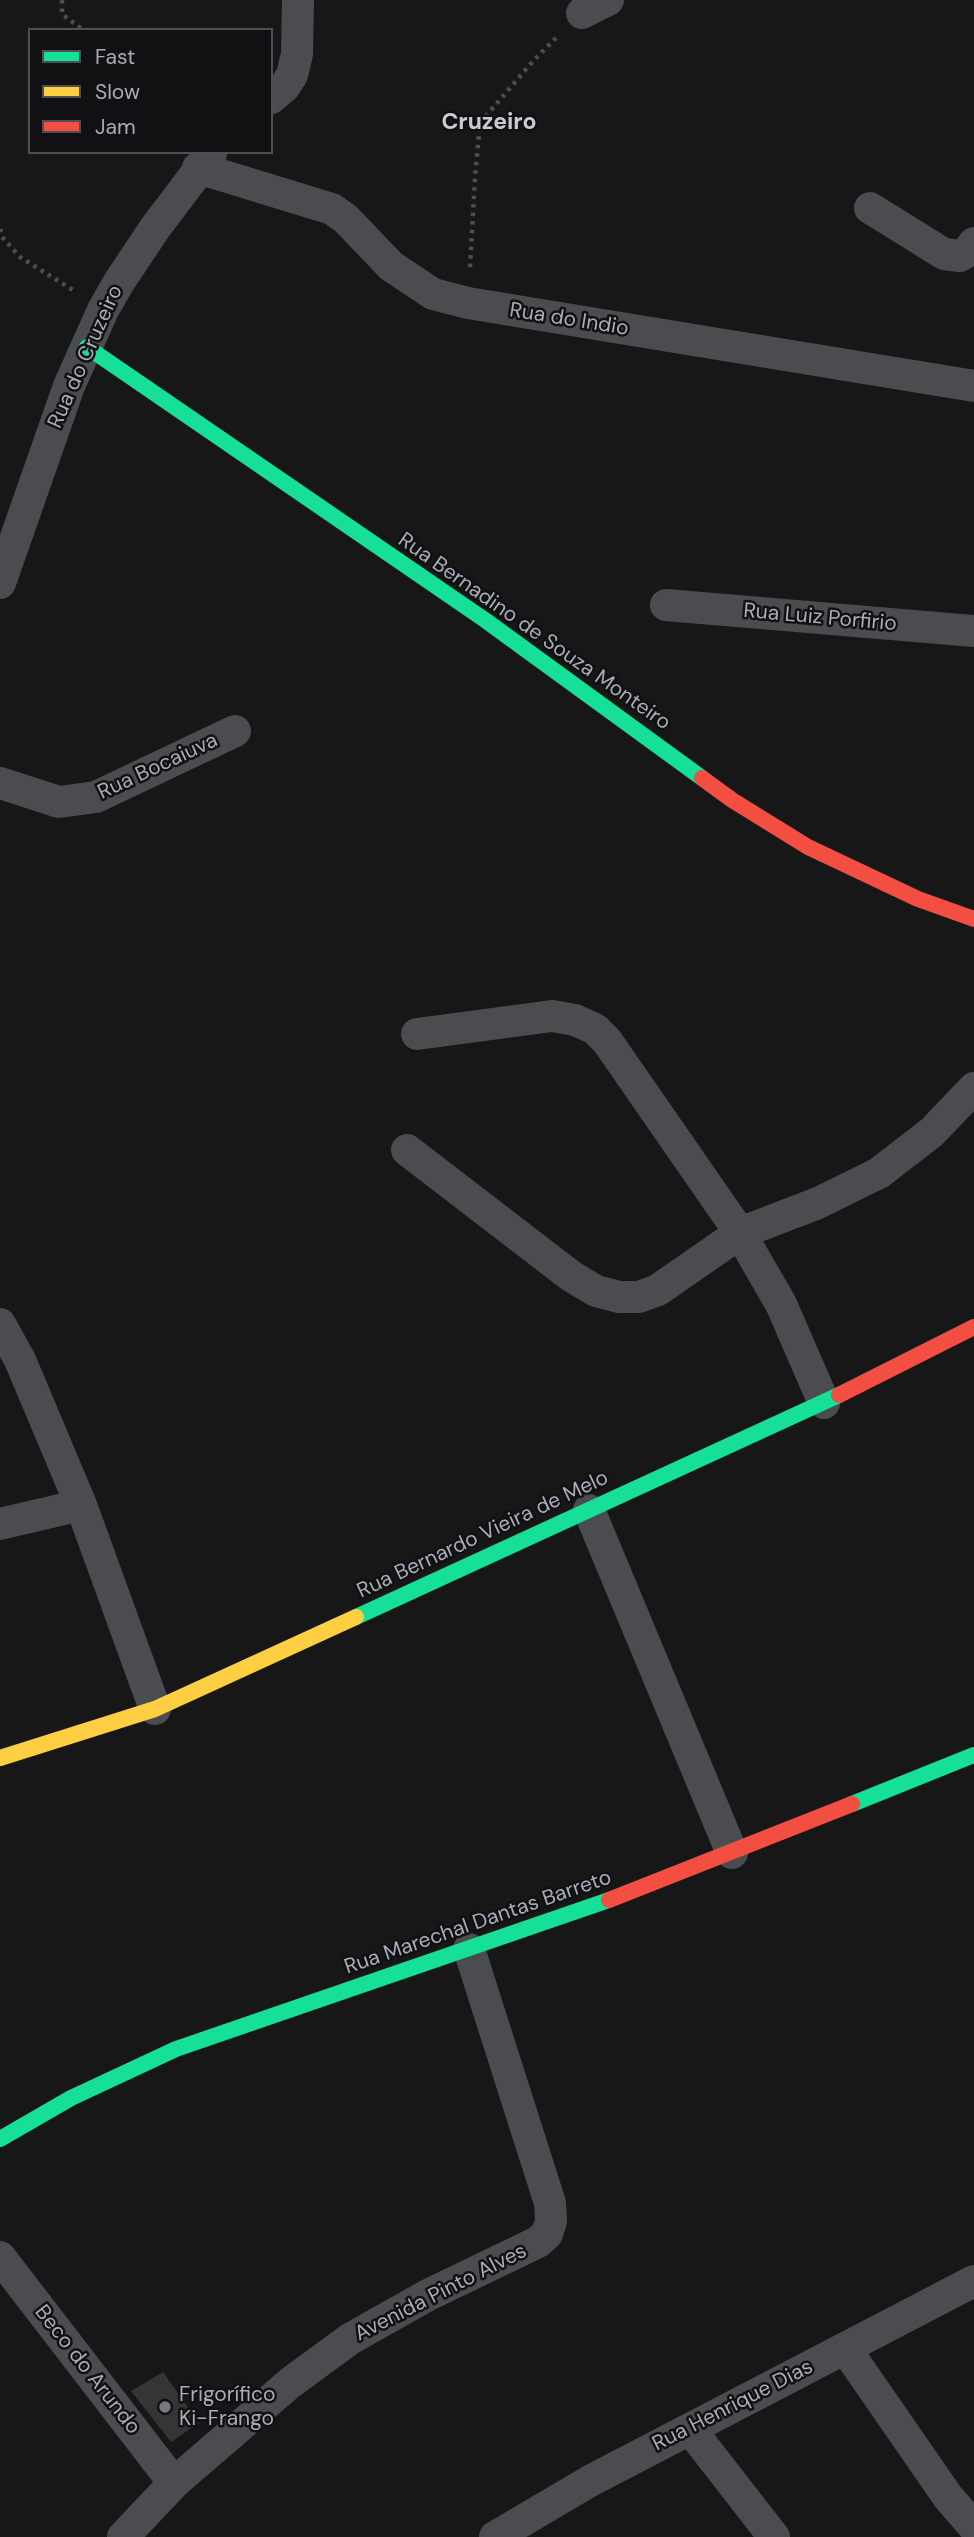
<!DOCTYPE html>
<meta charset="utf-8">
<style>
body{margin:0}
#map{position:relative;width:974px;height:2537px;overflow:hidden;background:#171717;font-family:"DM Sans",sans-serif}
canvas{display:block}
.legend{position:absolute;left:28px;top:28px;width:245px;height:126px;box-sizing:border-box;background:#111113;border:2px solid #4d4f55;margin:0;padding:9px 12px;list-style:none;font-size:21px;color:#a8adb8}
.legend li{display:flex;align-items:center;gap:14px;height:35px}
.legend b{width:35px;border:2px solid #4d4f55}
</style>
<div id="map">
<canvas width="974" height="2537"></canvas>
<ul class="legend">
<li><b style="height:9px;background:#16e098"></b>Fast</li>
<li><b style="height:9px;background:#ffcf43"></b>Slow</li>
<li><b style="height:9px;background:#f24e42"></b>Jam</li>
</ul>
</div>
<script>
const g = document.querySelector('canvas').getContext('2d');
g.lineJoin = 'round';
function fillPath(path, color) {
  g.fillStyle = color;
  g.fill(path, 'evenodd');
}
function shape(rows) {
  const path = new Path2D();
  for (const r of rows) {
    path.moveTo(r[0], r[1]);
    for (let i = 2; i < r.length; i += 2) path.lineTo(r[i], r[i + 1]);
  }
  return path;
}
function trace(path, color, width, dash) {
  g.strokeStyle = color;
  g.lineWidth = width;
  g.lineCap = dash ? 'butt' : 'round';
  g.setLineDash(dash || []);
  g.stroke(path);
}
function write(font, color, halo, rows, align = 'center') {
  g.font = font + ' "DM Sans",sans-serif';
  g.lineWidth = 5;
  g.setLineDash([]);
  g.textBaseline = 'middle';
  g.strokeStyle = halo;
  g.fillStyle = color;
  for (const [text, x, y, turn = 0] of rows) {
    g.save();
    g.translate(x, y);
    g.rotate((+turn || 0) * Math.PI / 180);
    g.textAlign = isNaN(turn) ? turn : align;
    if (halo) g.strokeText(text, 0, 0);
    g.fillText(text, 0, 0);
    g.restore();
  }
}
fillPath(shape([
 [163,2372,199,2423,171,2442,131,2391]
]), '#353536');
trace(shape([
 [62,0,62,14,83,30],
 [0,229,2,237,20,257,76,292],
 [470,267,475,178,480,123,534,60,558,36]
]), '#4d4e52', 4.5, [3.5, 5]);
trace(shape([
 [582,13,608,0],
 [271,98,285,86,292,75,297,54,298,0],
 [198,168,332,209,346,219,391,266,433,294,468,303,974,386],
 [870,208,944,254,960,256,968,251,974,243],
 [0,583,69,386,103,310,119,282,155,228,211,154],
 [666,605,974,631],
 [0,783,59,802,96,797,235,731],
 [417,1034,552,1016,575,1020,595,1029,607,1041,740,1233,781,1304,824,1403],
 [407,1150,571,1276,596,1291,619,1297,639,1297,658,1290,740,1233,818,1203,879,1173,932,1132,974,1088],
 [0,1324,20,1360,81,1505,155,1709],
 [589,1510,732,1853],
 [0,1524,81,1505],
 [0,2257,174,2483],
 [845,2348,948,2497,974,2527],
 [690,2429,774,2537],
 [123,2537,174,2483,290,2383,350,2339,428,2295,538,2242,547,2234,551,2221,550,2203,469,1949],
 [495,2537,590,2481,974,2281]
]), '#4b4c50', 32);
trace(shape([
 [87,347,485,620,702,778],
 [356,1617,839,1395],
 [852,1804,974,1755],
 [0,2139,71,2098,176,2049,609,1900]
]), '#16e098', 16);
trace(shape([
 [0,1758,155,1709,356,1617]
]), '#ffcf43', 16);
trace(shape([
 [702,778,732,800,808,847,918,899,974,919],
 [839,1395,974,1327],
 [609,1900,852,1804]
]), '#f24e42', 16);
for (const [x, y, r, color] of [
 [165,2407,7,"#757880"]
]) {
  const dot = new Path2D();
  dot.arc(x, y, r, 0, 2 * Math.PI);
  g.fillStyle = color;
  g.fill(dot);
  trace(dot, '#111113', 2.5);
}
write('21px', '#a8adb8', '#111113', [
 ["Rua do Indio",569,320,9],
 ["Rua do Cruzeiro",86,357,-66],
 ["Rua Luiz Porfirio",820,618,5],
 ["Rua Bernadino de Souza Monteiro",534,632,35],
 ["Rua Bocaiuva",158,767,-25],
 ["Rua Bernardo Vieira de Melo",483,1535,-25],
 ["Rua Marechal Dantas Barreto",478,1923,-19],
 ["Avenida Pinto Alves",441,2293,-27],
 ["Beco do Arundo",87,2370,52],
 ["Rua Henrique Dias",733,2406,-27]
]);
write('21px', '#a8adb8', '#111113', [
 ["Frigorífico",179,2395],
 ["Ki-Frango",179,2419]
], 'left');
write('bold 23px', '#c9ccd4', '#111113', [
 ["Cruzeiro",489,123]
]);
</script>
